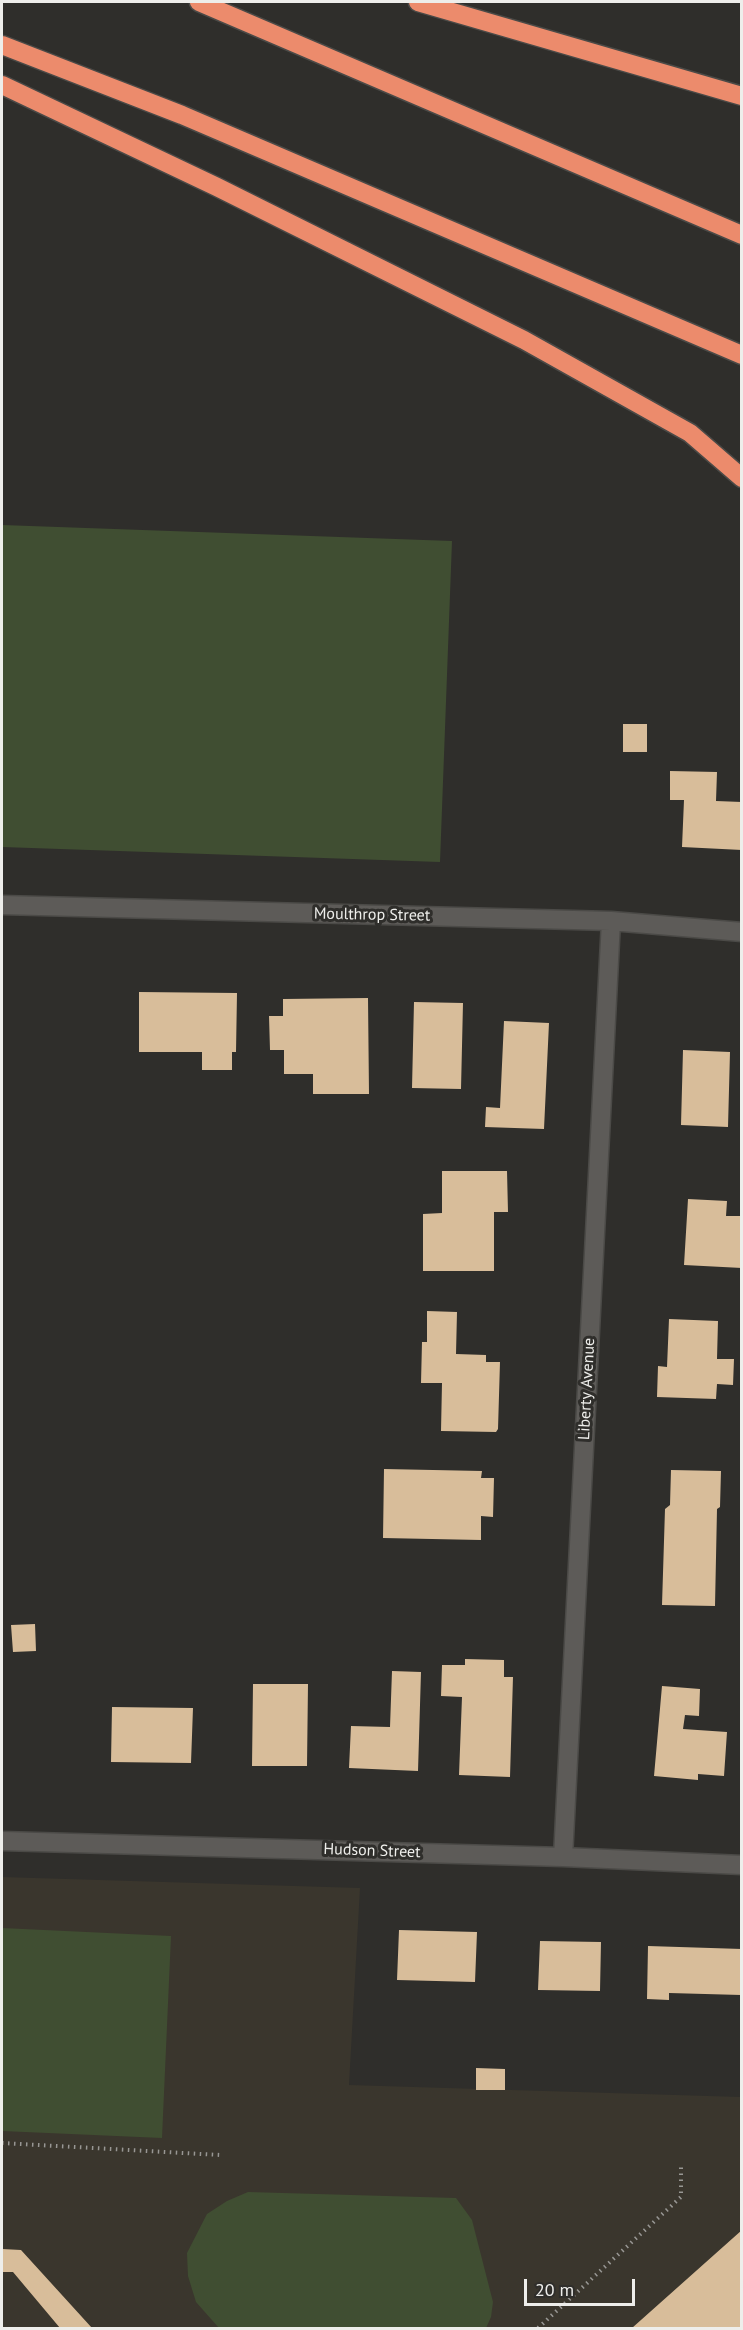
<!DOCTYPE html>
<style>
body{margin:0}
#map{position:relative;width:743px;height:2330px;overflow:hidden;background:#2f2e2b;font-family:"PT Sans",sans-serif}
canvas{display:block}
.frame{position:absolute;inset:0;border:3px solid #eeeeeb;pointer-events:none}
.scale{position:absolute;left:524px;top:2279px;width:111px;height:27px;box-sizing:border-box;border:3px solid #eeeeeb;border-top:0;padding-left:8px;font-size:18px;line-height:21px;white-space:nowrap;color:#eeeeeb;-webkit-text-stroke:4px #2f2e2b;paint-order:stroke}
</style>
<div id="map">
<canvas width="743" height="2330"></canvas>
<div class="frame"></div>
<div class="scale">20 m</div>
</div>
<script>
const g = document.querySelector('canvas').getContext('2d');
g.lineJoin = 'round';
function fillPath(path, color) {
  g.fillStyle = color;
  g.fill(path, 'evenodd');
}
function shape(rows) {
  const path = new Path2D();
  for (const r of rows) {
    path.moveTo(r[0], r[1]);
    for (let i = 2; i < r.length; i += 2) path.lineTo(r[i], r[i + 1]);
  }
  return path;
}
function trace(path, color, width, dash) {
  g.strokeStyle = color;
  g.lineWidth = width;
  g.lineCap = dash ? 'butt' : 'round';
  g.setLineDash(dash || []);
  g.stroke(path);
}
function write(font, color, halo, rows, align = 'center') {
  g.font = font + ' "PT Sans",sans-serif';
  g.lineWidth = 6;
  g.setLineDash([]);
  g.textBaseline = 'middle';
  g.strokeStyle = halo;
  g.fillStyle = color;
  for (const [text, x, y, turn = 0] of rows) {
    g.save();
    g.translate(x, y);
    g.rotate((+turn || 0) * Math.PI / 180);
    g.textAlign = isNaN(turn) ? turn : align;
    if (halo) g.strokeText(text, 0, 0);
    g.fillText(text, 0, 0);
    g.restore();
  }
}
fillPath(shape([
 [2,1877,360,1888,349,2085,741,2097,741,2328,2,2328]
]), '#3a362d');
fillPath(shape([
 [2,525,452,541,440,862,2,847],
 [2,1928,171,1936,162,2138,2,2131],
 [248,2192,456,2198,472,2220,493,2302,491,2317,486,2328,219,2328,196,2302,188,2276,187,2253,207,2214,227,2201]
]), '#404e32');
fillPath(shape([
 [623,724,647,724,647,752,623,752],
 [670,771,717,772,716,801,742,802,742,850,682,847,684,800,670,800],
 [139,992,237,993,236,1052,232,1052,232,1070,202,1070,202,1052,139,1052],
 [368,998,369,1094,313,1094,313,1074,284,1074,284,1050,270,1050,269,1016,283,1016,283,999],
 [414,1002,463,1003,461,1089,412,1088],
 [504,1021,549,1023,544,1129,485,1127,486,1107,500,1108],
 [683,1050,730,1052,728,1127,681,1125],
 [442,1171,507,1171,508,1212,494,1212,494,1271,423,1271,423,1214,442,1213],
 [688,1199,727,1201,726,1216,742,1216,742,1268,684,1265],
 [427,1311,457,1312,456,1354,486,1355,486,1362,500,1362,498,1429,496,1432,441,1431,442,1383,421,1383,422,1342,427,1342],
 [669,1319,718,1321,717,1359,734,1359,733,1385,717,1384,716,1399,657,1397,658,1366,667,1367],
 [384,1469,482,1471,481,1478,494,1478,493,1517,481,1516,481,1540,383,1538],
 [671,1470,721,1471,720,1507,717,1509,715,1606,662,1605,665,1509,670,1505],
 [35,1624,36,1651,13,1652,11,1625],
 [465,1659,504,1660,504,1677,513,1677,510,1777,459,1775,462,1697,441,1696,442,1665,465,1665],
 [392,1671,421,1672,418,1771,349,1768,351,1726,390,1727],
 [253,1684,308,1684,307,1766,252,1766],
 [662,1686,700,1689,699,1716,685,1715,683,1729,727,1732,724,1776,698,1774,698,1780,654,1776],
 [112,1707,193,1708,191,1763,111,1762],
 [399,1930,477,1932,475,1982,397,1980],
 [540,1941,601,1942,600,1991,538,1990],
 [648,1946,742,1949,741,1995,669,1993,669,2000,647,1999],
 [476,2068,505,2069,505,2090,476,2090],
 [742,2230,742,2328,632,2328],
 [2,2249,21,2250,92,2328,60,2328,13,2272,2,2272]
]), '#d8bd9a');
const minor = shape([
 [2,905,611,921,742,932],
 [2,1841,563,1857,742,1865],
 [563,1857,611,921]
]);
const highway = shape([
 [199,2,742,235],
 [418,2,742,96],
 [2,45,182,115,742,355],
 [2,85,217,187,524,340,690,433,742,478]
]);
trace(minor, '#4b4a47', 21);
trace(highway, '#4b4a47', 21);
trace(shape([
 [2,2143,220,2155],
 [538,2328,681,2197,681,2163]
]), '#989794', 4, [1.5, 4.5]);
trace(minor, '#5d5b58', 18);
trace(highway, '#ec8b6c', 18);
write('16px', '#eeeeeb', '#2f2e2b', [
 ["Moulthrop Street",372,915,1],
 ["Liberty Avenue",587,1389,-87],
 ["Hudson Street",372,1851,2]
]);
</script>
